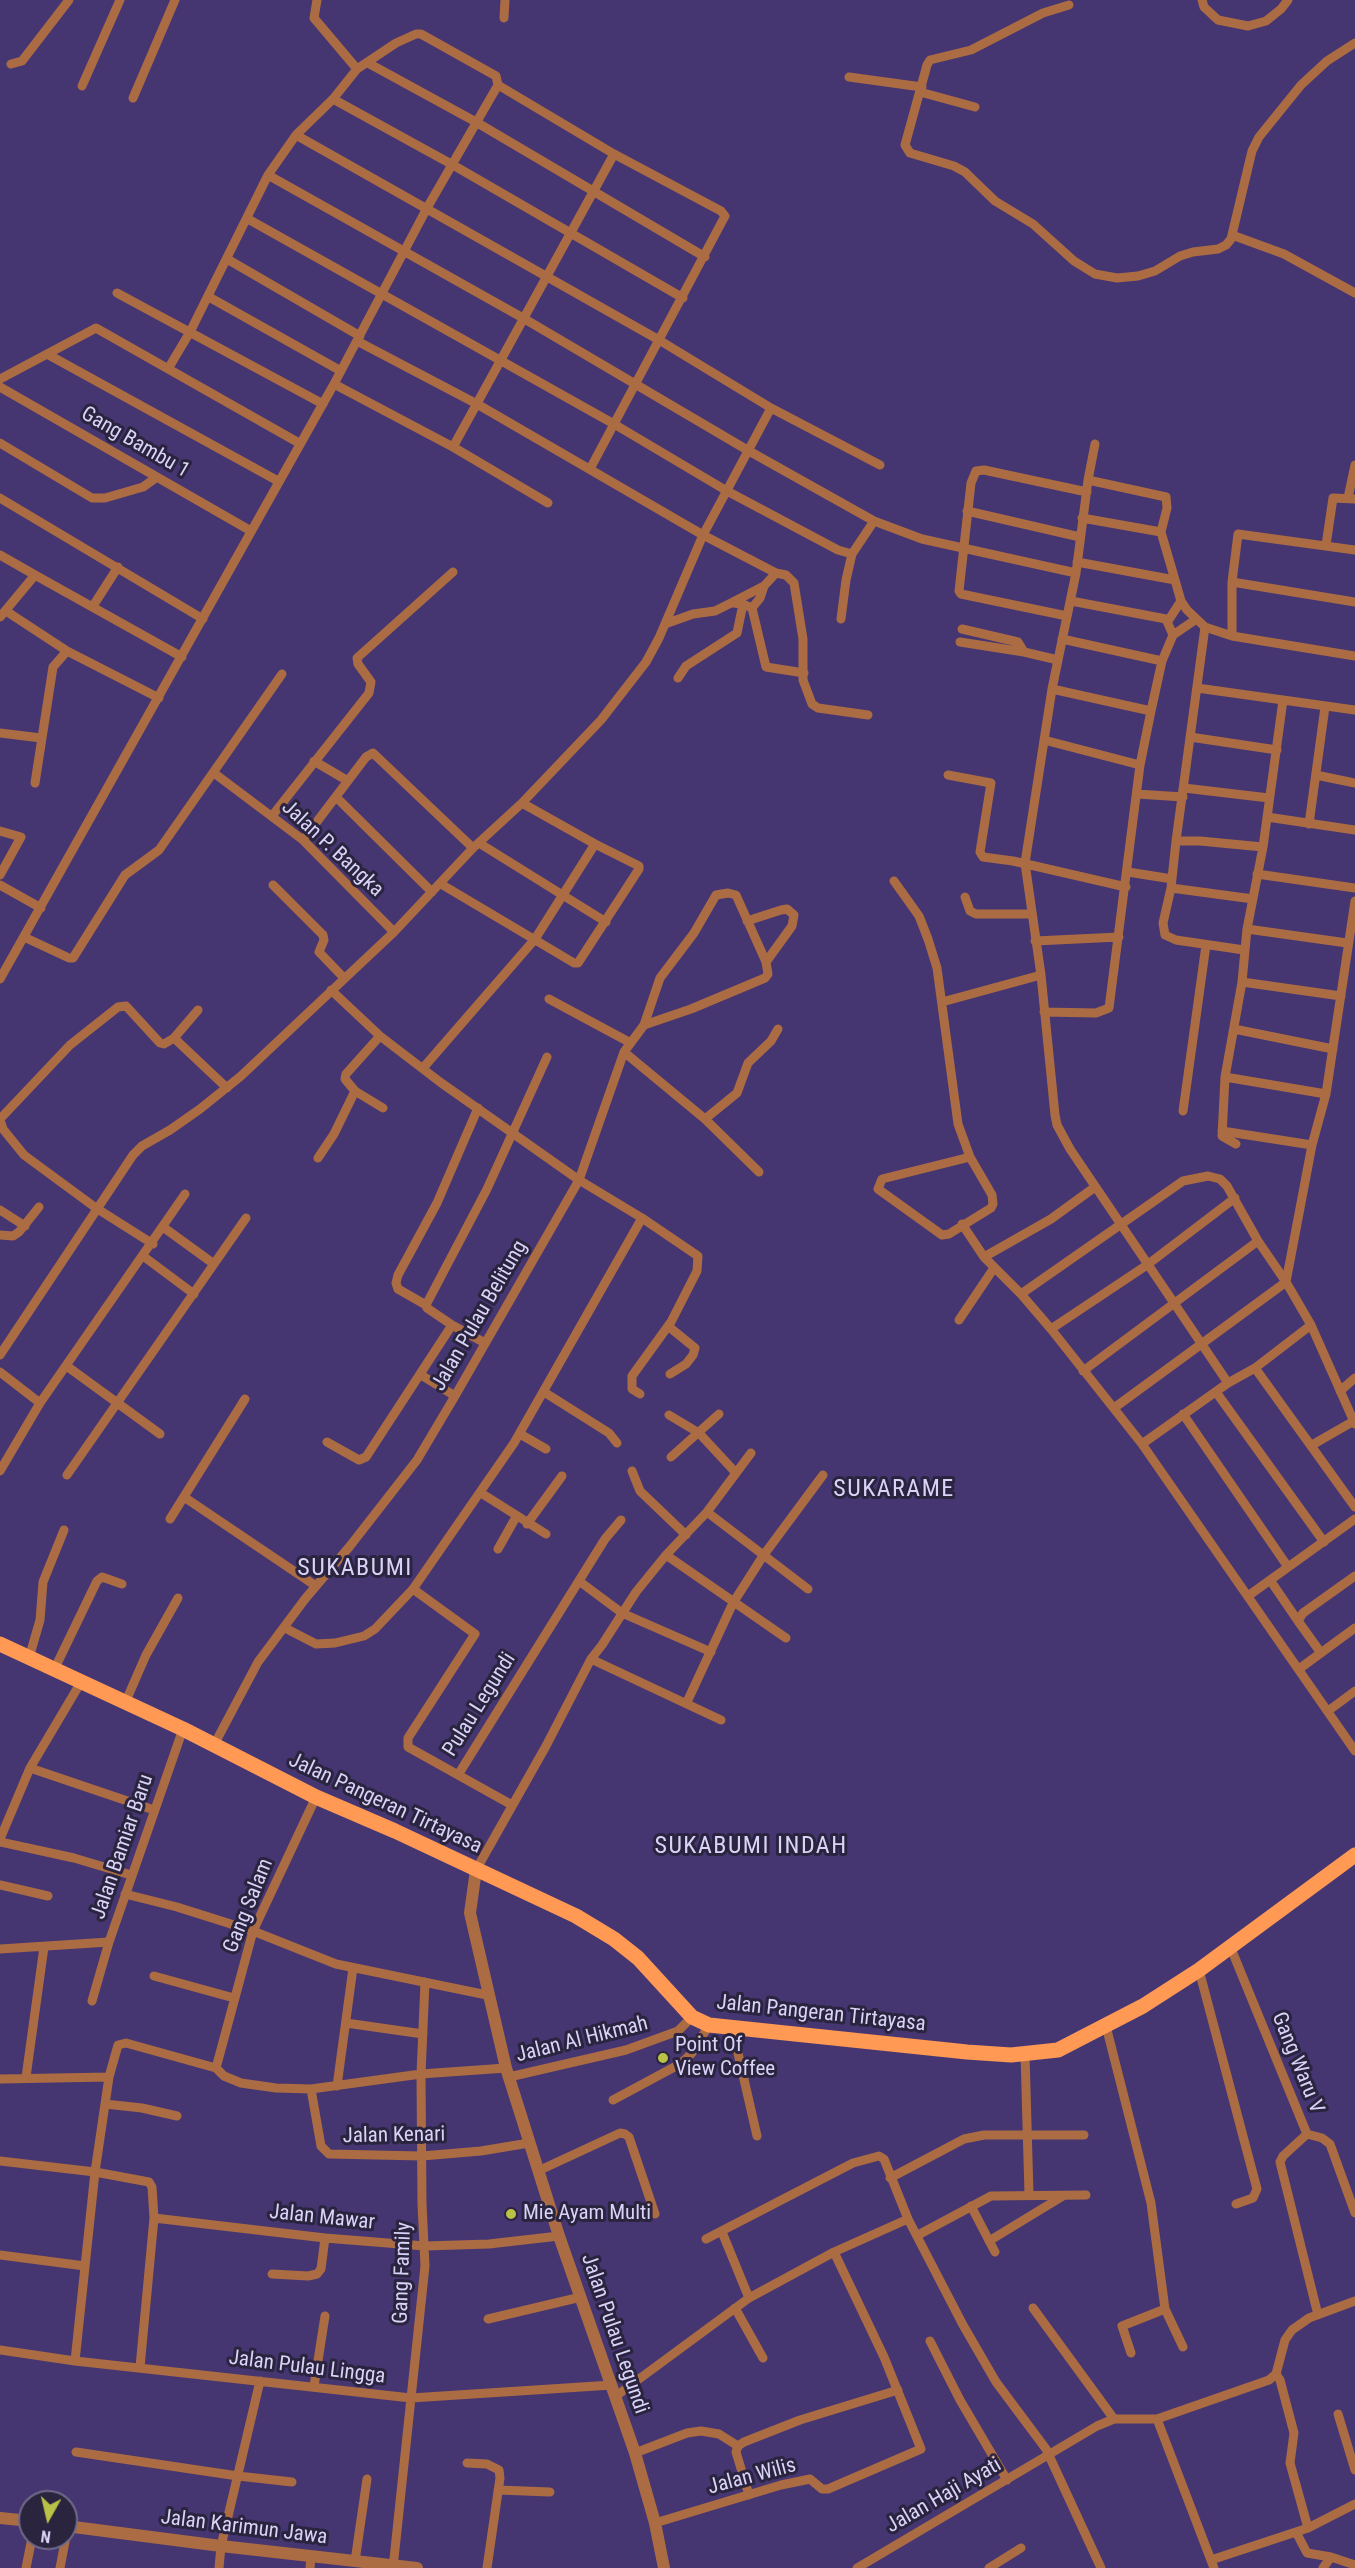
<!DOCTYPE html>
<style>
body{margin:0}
#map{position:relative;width:1355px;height:2568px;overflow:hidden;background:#453671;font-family:"Roboto Condensed",sans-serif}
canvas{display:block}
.north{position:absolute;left:18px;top:2490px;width:60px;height:60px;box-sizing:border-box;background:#2a243f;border:2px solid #706a89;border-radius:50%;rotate:188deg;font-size:16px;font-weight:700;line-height:24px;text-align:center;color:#d9d4f7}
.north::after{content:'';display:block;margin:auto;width:21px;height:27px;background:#b9c146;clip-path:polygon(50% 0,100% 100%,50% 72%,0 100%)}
</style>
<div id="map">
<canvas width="1355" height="2568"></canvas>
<div class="north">N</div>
</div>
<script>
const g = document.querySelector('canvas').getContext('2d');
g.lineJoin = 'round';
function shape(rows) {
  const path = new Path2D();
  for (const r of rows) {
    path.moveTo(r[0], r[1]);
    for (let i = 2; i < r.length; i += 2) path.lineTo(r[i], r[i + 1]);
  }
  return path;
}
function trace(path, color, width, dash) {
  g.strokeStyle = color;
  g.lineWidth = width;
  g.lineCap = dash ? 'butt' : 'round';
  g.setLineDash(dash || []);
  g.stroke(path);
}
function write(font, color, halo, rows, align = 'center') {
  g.font = font + ' "Roboto Condensed",sans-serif';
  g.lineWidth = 6;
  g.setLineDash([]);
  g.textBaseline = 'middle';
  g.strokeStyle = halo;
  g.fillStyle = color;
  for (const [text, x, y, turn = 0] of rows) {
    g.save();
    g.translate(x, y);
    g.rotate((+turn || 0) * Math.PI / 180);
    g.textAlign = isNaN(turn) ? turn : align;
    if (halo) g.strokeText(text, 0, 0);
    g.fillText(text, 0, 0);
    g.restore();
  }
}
trace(shape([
 [317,0,314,18,357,69],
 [1202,0,1204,7,1218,20,1248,26,1266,21,1281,9,1288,0],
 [1069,5,1043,13,971,50,930,60,927,65,905,145,910,153,954,166,965,172,995,201,1033,224,1074,261,1095,274,1117,278,1138,276,1155,271,1180,256,1193,252,1218,249,1226,245,1231,239,1252,151,1259,137,1301,85,1327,61,1355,43],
 [504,18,505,0],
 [368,63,476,122,705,257],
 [11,64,22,61,69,0],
 [849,77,922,87],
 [498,85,614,154,721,211,725,216,590,469],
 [82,86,120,0],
 [920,92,975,107],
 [133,98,175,0],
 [333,99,453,165,683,298],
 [296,135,659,340,771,408,880,465],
 [268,175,523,318,749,451,874,521,922,539,1076,573],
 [248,219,614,424,727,491,838,550,852,554,874,521],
 [1232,235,1284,254,1355,293],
 [227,259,360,336],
 [117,293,323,404],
 [209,297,341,371],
 [357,341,477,404,703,535,776,573,786,575,794,583,803,639,803,680,812,704,818,708,868,715],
 [47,354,278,481],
 [0,379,96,328,299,443],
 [334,384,453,447,548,503],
 [0,387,251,531],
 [0,443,92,498,105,498,143,487,157,477],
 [1095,444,1088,480,1076,573,1052,689,1025,863,1041,975,1055,1115,1057,1125,1070,1149,1228,1383],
 [453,447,614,154],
 [1088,480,1166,497,1167,508,1161,532,1175,580],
 [0,498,203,619],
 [1348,498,1355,465],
 [967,511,1080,537],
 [1082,518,1161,532],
 [1326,545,1333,498,1355,499],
 [0,555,35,575],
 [1077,562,1175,580,1181,601,1187,610,1205,627,1232,636,1355,656],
 [1232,582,1355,602],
 [1071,601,1166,619,1173,635],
 [733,603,743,604,752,608,766,667,804,673],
 [93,606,118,567],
 [752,608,760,598,764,586],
 [6,611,67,651,159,698],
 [1067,616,961,594,959,591,971,483,976,471,984,470,1087,492],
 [0,617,35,575,182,657],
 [841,619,846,580,852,554],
 [1168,621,1181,601],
 [665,624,693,614,715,611,731,603,764,586,776,573],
 [1205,627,1176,841,1200,841,1263,847],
 [962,629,1018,642,1024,652],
 [1232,636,1232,582,1238,534,1355,550],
 [1062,639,1162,661],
 [960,642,1024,652,1058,660],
 [678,678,686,666,737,633,743,604],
 [1197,688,1355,710],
 [1052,689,1151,711],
 [0,733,41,738],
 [1190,737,1277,750],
 [1044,740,1140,765],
 [314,761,348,781],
 [214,773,303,840,394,932],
 [948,775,991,783,980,852,983,857,1013,861,1126,887],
 [1316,775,1355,783],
 [35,783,53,667,67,651],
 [1184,788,1269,798],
 [1137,794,1183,797],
 [336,797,432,892],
 [272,816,369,693,371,682,358,664,357,658,453,572],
 [1267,817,1355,830],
 [1309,824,1325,707],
 [0,831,21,837,0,875],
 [303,840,366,757,373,753,473,848],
 [479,843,606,922],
 [1128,872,1172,879],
 [1257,874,1355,888],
 [894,881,919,916,928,939,937,968,958,1124,970,1157,992,1195,993,1204,991,1208,949,1234,942,1235,878,1189,882,1179,970,1157],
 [441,884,574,963,578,963,639,869,639,866,595,844],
 [0,885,41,908],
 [273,885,323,935,324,940,319,952,344,978],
 [1171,888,1176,841],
 [965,897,970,911,976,914,1032,914],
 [1355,901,1326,1094,1312,1145,1286,1282,1311,1325,1355,1424],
 [1247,929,1347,943],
 [24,937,69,958,73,958,125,875,159,850,282,674],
 [1035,941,1119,937],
 [1244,950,1176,940,1165,935,1163,923,1171,888,1253,899],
 [0,979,334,384,427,208,498,85,496,76,421,34,416,34,396,43,357,69,333,99,296,135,268,175,190,332,168,369],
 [1242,982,1341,996],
 [331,990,380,1036,440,1082,579,1180,642,1218,698,1256,697,1271,671,1322,632,1376,632,1389,640,1394],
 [549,999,629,1042],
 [942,1002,1041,975],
 [1044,1012,1096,1013,1109,1008,1140,765,1151,711,1162,661,1173,635,1195,620],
 [644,1025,691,1009,765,978,768,974,766,962,792,926,794,915,787,909,781,910,747,921],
 [1234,1029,1333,1049],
 [380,1036,346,1074,345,1079,355,1091,383,1108],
 [174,1038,227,1088],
 [624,1052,705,1119,737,1093,748,1063,771,1041,778,1029],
 [423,1068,535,939,595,844,522,803],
 [1225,1077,1326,1094],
 [1183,1111,1206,945],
 [0,1119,70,1045,118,1007,126,1006,160,1043,164,1044,174,1038,198,1010],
 [705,1119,759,1172],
 [0,1120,3,1129,24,1155,96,1208,153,1244],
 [1222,1131,1312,1145],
 [1236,1144,1222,1136,1225,1077,1242,982,1247,929,1263,847,1283,700],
 [318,1158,334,1134,355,1091],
 [0,1210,25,1226],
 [962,1224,984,1257,1021,1294,1051,1329,1142,1444,1355,1751],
 [163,1227,214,1264],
 [0,1235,13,1236,19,1232,39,1207],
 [143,1256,194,1294],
 [984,1257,1051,1219,1095,1187],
 [1021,1294,1183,1181,1208,1176,1220,1179,1227,1186,1258,1241,1286,1282,1114,1408],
 [426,1305,398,1289,396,1283,398,1275,437,1203,478,1108],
 [959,1320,994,1268],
 [668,1326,695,1348,693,1355,686,1364,670,1374],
 [1051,1329,1147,1265,1235,1198],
 [485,1343,452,1325,427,1308,426,1305,487,1189,547,1057],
 [0,1355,133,1155,142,1146,170,1130,200,1109,241,1076,394,932,473,848,522,803,601,720,646,662,659,638,703,535,771,408],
 [68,1367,160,1434],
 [1255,1368,1311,1325],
 [1083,1371,1258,1241],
 [0,1372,40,1403],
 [421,1375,455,1396],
 [1340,1391,1355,1378],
 [544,1392,609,1433,617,1443],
 [1216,1392,1324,1542],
 [1183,1414,1288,1567],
 [669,1415,699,1433,736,1473],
 [520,1434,546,1449],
 [327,1442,359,1460,366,1457,452,1325],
 [1142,1444,1228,1383,1255,1368,1355,1507],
 [1312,1445,1354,1421],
 [671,1457,719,1414],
 [0,1471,40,1403,185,1194],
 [632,1471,640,1491,686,1535],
 [67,1475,246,1218],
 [481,1493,546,1534],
 [184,1497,316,1586],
 [707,1512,808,1589],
 [170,1519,245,1399],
 [527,1524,562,1476],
 [498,1549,516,1517],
 [666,1555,786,1638],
 [1270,1580,1298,1621],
 [579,1581,622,1613,711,1652],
 [413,1589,475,1634,408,1738,408,1747,512,1805],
 [1248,1596,1355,1519],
 [285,1628,316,1644,335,1643,364,1636,375,1629,413,1589,514,1443,642,1218],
 [1321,1653,1298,1621,1303,1613,1355,1576],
 [29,1658,40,1620,43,1582,64,1530],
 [591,1659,721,1720],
 [1299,1669,1355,1628],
 [54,1670,97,1581,102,1577,122,1584],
 [687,1702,733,1603,763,1556,823,1475],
 [125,1703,146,1655,178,1598],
 [1328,1711,1355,1691],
 [214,1745,258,1662,305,1599,350,1546,417,1460,455,1396,579,1180,624,1052,644,1025,660,978,694,933,716,895,728,893,736,895,766,962],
 [30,1768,154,1810],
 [458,1775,605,1539,621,1520],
 [0,1839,30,1768,81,1682],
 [0,1842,74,1858,131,1875],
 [476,1870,546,1746,591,1659,602,1645,636,1592,666,1555,707,1512,751,1453],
 [0,1885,48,1896],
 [125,1894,177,1907,253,1931,336,1964,487,1995],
 [1230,1946,1307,2134,1322,2138,1330,2144,1355,2213],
 [0,1949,109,1942,183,1729],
 [1199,1970,1257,2189,1253,2198,1236,2204],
 [154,1976,234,1998],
 [92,2001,109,1942],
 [346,2023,423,2034],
 [1106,2026,1151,2203,1165,2309,1183,2347],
 [732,2027,757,2136],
 [1025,2054,1029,2194],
 [216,2068,253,1931,316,1797],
 [26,2077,44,1947],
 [509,2077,626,2050,678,2031,692,2017],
 [0,2079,109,2077],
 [337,2086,353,1968],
 [311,2089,321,2146,329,2154,422,2156,481,2151,529,2143],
 [613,2100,680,2064,692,2053,709,2025],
 [105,2104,142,2108,177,2116],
 [1307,2134,1283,2156,1280,2162,1318,2315],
 [0,2161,95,2172,149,2182,152,2187,154,2218,140,2367],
 [538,2171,620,2133,625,2134,629,2137,655,2214],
 [890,2178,964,2139,984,2135,1084,2135],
 [971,2206,995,2252],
 [154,2218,325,2238,425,2246,489,2244,559,2236],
 [722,2232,749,2298],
 [918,2235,991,2196,1086,2195],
 [706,2239,853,2163,879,2156,884,2159,908,2219,963,2325,996,2382,1046,2449,1101,2568],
 [989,2241,1063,2196],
 [0,2255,85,2266],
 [272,2274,308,2276,317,2274,321,2269,325,2238],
 [735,2308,763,2358],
 [1033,2308,1114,2419],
 [488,2319,581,2297],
 [930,2341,960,2400,1007,2480],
 [0,2350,75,2361,411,2398,612,2385],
 [1131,2353,1122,2326,1165,2309],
 [75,2361,95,2172,109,2077,118,2045,126,2043,216,2068,224,2076,241,2083,276,2088,311,2089,421,2074,506,2068],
 [1276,2374,1280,2380,1294,2433,1290,2463,1308,2528],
 [314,2386,325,2316],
 [616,2396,749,2298,834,2252,908,2219],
 [1338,2414,1355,2470],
 [1157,2419,1214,2568],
 [76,2452,238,2476,292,2482],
 [635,2453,687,2433,701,2431,719,2434,738,2446],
 [467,2463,487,2464,499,2470,500,2478,487,2568],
 [498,2490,550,2492],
 [749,2495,736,2452,738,2446,744,2442,800,2420,898,2390],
 [655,2523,781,2485,810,2479,822,2489,828,2489,921,2449,884,2357,834,2252],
 [1296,2532,1307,2553,1331,2557,1355,2565],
 [1211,2560,1308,2528,1355,2504],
 [355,2561,367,2479],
 [26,2568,32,2538],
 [60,2568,68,2526],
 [219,2568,221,2546,260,2381],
 [310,2568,311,2556],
 [393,2568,425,2266,422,2204,421,2074,425,1982],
 [857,2568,1097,2426,1114,2419,1157,2419,1269,2380,1276,2374,1285,2340,1292,2330,1309,2318,1355,2301],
 [989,2568,1021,2548],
 [1323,2568,1331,2557]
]), '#ab6c43', 9);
trace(shape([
 [476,1870,470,1913,506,2068,559,2236,635,2453,655,2523,664,2568],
 [0,2518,30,2521],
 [66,2526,221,2546,417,2568]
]), '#ab6c43', 12);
trace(shape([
 [0,1644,183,1729,316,1797,395,1831,576,1916,614,1939,638,1958,692,2017,709,2025,967,2052,1011,2055,1058,2050,1143,2006,1199,1970,1355,1855]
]), '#ff9954', 15);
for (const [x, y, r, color] of [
 [663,2058,6,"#b9c146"],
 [511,2214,6,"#b9c146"]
]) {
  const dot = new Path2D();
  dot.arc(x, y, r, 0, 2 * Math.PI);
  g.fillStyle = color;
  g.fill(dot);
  trace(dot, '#2a243f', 2);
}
write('21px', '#d9d4f7', '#2a243f', [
 ["Gang Bambu 1",135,443,30],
 ["Jalan P. Bangka",332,849,43],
 ["Jalan Pulau Belitung",480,1316,-60],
 ["Pulau Legundi",480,1705,-58],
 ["Jalan Pangeran Tirtayasa",385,1804,25],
 ["Jalan Bamiar Baru",123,1847,-71],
 ["Gang Salam",249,1906,-68],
 ["Jalan Pangeran Tirtayasa",821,2014,6],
 ["Jalan Al Hikmah",582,2040,-14],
 ["Gang Waru V",1297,2063,68],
 ["Jalan Kenari",394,2136,-1],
 ["Jalan Mawar",322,2218,6],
 ["Gang Family",403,2273,-88],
 ["Jalan Pulau Legundi",614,2334,71],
 ["Jalan Pulau Lingga",307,2368,7],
 ["Jalan Wilis",752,2477,-15],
 ["Jalan Haji Ayati",944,2496,-30],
 ["Jalan Karimun Jawa",244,2528,7]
]);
write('21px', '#d9d4f7', '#2a243f', [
 ["Point Of",675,2046],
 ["View Coffee",675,2070],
 ["Mie Ayam Multi",523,2214]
], 'left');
g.letterSpacing = '1.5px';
write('24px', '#d9d4f7', '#2a243f', [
 ["SUKARAME",894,1490],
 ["SUKABUMI",355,1569],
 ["SUKABUMI INDAH",751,1847]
]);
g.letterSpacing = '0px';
</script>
